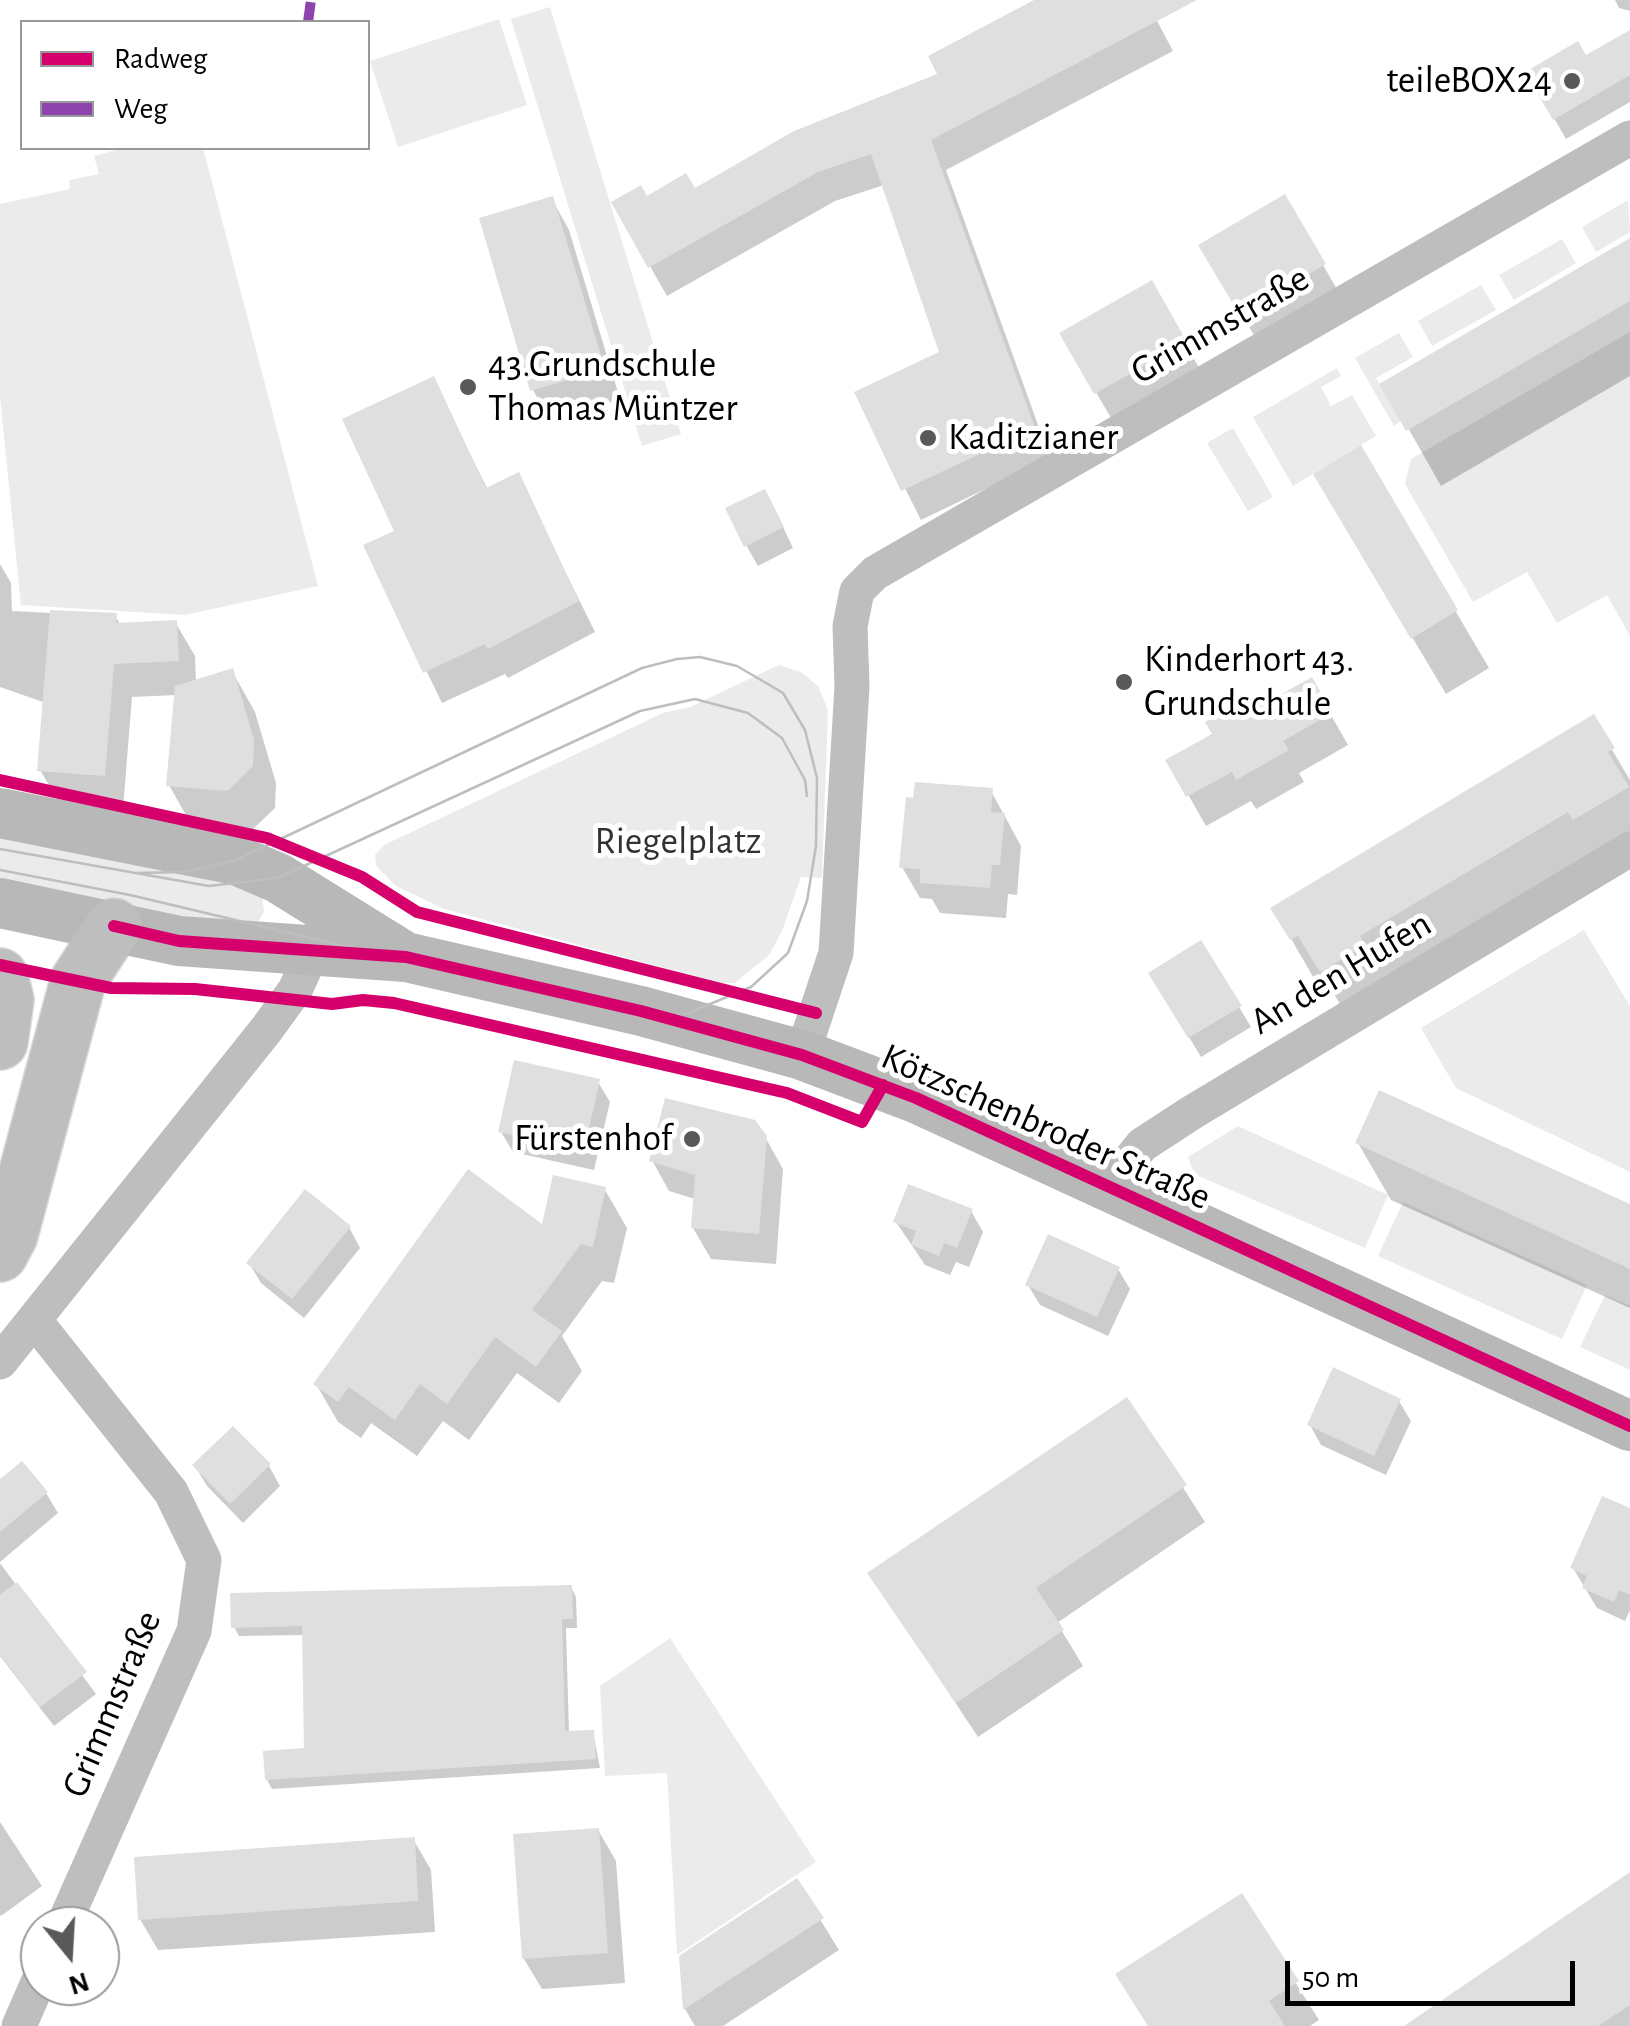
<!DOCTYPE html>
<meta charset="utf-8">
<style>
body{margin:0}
#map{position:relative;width:1630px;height:2026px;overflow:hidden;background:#fff;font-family:"Alegreya Sans",sans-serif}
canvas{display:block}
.legend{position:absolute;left:20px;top:20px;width:350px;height:130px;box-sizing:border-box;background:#fff;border:2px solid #999;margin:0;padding:12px 18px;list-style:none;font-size:30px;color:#000}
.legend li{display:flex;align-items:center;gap:20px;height:50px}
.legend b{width:50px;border:2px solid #999}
.north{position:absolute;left:20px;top:1906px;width:100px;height:100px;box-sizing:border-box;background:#fff;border:2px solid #999;border-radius:50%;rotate:162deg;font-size:28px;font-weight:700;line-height:40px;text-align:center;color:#000}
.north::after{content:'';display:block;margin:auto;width:35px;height:45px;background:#595959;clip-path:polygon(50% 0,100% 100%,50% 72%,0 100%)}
.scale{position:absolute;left:1285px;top:1961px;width:290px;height:45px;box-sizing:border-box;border:5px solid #000;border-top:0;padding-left:12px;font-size:30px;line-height:35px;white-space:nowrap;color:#000;-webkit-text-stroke:8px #fff;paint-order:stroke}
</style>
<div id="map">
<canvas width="1630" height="2026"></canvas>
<ul class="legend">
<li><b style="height:12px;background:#d6006c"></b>Radweg</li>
<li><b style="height:12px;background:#8e44ad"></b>Weg</li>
</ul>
<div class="north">N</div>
<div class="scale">50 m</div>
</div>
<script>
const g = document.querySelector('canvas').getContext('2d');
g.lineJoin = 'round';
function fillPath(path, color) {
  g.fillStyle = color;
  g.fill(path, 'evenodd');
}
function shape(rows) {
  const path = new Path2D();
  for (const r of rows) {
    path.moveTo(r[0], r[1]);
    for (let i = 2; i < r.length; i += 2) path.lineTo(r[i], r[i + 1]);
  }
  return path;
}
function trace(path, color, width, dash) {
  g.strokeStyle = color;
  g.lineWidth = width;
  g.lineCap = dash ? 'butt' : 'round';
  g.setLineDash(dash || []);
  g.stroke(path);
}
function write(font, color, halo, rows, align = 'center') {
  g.font = font + ' "Alegreya Sans",sans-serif';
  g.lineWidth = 10;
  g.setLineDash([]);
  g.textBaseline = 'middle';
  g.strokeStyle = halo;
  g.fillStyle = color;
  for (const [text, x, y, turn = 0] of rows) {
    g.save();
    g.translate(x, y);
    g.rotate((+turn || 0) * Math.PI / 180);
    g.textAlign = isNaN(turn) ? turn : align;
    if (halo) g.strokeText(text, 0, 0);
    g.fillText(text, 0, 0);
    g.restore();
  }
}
fillPath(shape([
 [550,7,681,434,642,446,511,19],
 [499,19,527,105,398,147,370,61],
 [123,148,203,148,318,586,185,615,21,605,0,397,0,204,70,189,69,180,99,174,94,156],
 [1628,200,1630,232,1596,252,1582,227],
 [1562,239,1576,263,1514,300,1499,275],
 [1481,285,1496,310,1432,346,1418,321],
 [1630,332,1630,636,1607,595,1557,623,1527,572,1473,602,1405,484,1411,459],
 [1399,333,1413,357,1376,378,1401,421,1394,426,1355,358],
 [1337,368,1341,376,1321,387,1331,406,1352,395,1376,436,1293,486,1253,417],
 [1233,428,1273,497,1248,511,1207,443],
 [779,665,801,672,818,686,828,710,822,878,801,877,782,931,769,955,735,983,722,983,444,909,396,886,376,866,375,855,384,845,663,713,690,707],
 [0,835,241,885,262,895,264,912,255,927,217,930,0,884],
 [1584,930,1630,1006,1630,1172,1456,1088,1421,1028],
 [1238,1126,1388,1195,1365,1248,1194,1174,1188,1157],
 [1403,1202,1587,1285,1562,1339,1378,1256],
 [1605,1295,1630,1306,1630,1370,1580,1347],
 [670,1638,816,1862,677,1955,667,1773,605,1776,600,1686]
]), '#ebebeb');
fillPath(shape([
 [1040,0,1146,0,1173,51,946,170,1050,458,921,520,857,393,942,353,884,185,835,201,667,296,614,203,694,191,941,76],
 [1615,0,1630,0,1630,11,1619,8],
 [1630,33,1630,102,1566,139,1528,73,1585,58],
 [1284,198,1341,296,1259,344,1202,246],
 [552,199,569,230,620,399,550,420,533,390],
 [1630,241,1630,376,1441,486,1383,384],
 [1151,284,1202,373,1114,423,1062,334],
 [433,380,488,490,518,476,595,632,508,678,505,674,442,703,366,547,397,532],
 [1360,449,1489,668,1446,694,1349,531],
 [776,512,793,548,758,566,746,545],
 [0,564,11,583,12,611,115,616,121,626,175,622,195,656,196,682,232,671,255,712,276,783,275,808,251,831,192,826,169,785,177,695,132,697,123,809,60,804,40,770,46,703,0,687],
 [1311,680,1348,745,1299,773,1304,782,1256,809,1251,801,1206,826,1169,761],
 [1593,718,1630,780,1630,862,1355,1028,1332,991,1324,996,1274,909],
 [991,791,1021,846,1017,895,1008,894,1006,918,940,913,932,899,920,898,902,867],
 [1201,943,1251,1027,1201,1057,1151,974],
 [598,1082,610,1102,594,1170,513,1152,501,1132],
 [765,1137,783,1169,776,1264,711,1259,693,1228,695,1199,669,1191,652,1160],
 [1358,1143,1630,1207,1630,1308,1391,1200],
 [605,1190,627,1228,614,1283,602,1281,562,1336,582,1371,559,1403,517,1373,469,1440,443,1421,417,1456,371,1423,361,1438,338,1422,316,1384],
 [971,1211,983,1232,969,1267,956,1262,950,1275,925,1265,896,1222],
 [349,1227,360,1248,304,1318,261,1283,249,1263],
 [1118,1269,1130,1289,1108,1336,1040,1305,1028,1285],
 [1127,1400,1205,1522,1057,1623,1083,1666,978,1737,870,1574],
 [1399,1401,1411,1421,1386,1475,1321,1445,1310,1425],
 [195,1466,269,1466,280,1486,243,1523,207,1486],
 [0,1482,46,1493,58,1513,0,1562],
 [1630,1511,1630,1610,1625,1621,1597,1608,1573,1568],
 [0,1563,96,1694,54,1726,0,1656],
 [571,1587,576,1597,577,1628,566,1628,569,1734,593,1732,600,1768,272,1789,267,1780,307,1751,305,1635,239,1636,234,1627],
 [0,1822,42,1886,1,1916,0,1914],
 [598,1830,616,1861,625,1983,542,1989,524,1959],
 [413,1839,431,1870,435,1932,158,1950,140,1919],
 [1630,1877,1630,2026,1408,2026],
 [797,1882,839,1950,723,2026,695,2026,685,2009,682,1957],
 [1241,1896,1319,2020,1310,2026,1148,2026]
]), '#0003');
fillPath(shape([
 [1034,0,1197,0,931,140,1035,428,901,491,854,392,939,352,871,154,818,172,648,268,611,202,641,185,647,196,686,173,695,188,794,131,937,74,928,56],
 [1630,30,1630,75,1553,120,1525,72,1578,41,1586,55],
 [1285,194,1326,264,1239,314,1198,245],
 [553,196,605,369,530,391,479,218],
 [1630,238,1630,301,1406,431,1379,384],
 [1152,280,1187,342,1094,394,1059,333],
 [434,376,486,488,519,472,579,601,488,649,485,644,423,673,363,545,394,531,342,419],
 [1361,445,1458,610,1411,639,1313,474],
 [765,489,784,527,744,547,725,508],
 [50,610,117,613,116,623,177,620,179,661,114,664,105,776,37,771],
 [233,668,254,740,253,766,228,791,166,786,175,686],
 [1312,677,1332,713,1283,741,1289,750,1236,780,1232,772,1186,797,1165,760,1212,734,1205,722,1257,693,1264,704],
 [1594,714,1615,748,1608,752,1629,787,1573,820,1568,812,1360,936,1366,945,1320,972,1298,936,1290,940,1270,908],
 [915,782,993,788,991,812,1005,813,1000,865,992,865,990,888,920,883,920,869,899,868,906,797,913,798],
 [1201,940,1242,1006,1188,1038,1148,973],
 [514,1060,600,1079,584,1151,498,1132],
 [1379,1090,1630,1204,1630,1269,1355,1143],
 [665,1098,755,1120,767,1136,759,1234,691,1228,695,1175,649,1161],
 [468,1169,542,1224,553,1175,606,1187,593,1247,581,1244,532,1310,562,1331,536,1367,495,1337,447,1404,420,1384,395,1420,349,1387,338,1402,313,1384],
 [908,1184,973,1209,957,1248,944,1243,939,1256,911,1245,916,1231,893,1222],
 [305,1189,351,1226,292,1299,246,1263],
 [1048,1234,1120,1267,1097,1317,1025,1285],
 [1333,1367,1401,1399,1374,1456,1307,1425],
 [1127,1397,1187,1485,1036,1588,1064,1630,956,1703,867,1573],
 [233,1426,271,1464,230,1504,192,1465],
 [22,1461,48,1492,0,1532,0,1479],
 [1602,1496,1630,1508,1630,1595,1619,1590,1614,1602,1582,1588,1587,1576,1570,1568],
 [17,1582,87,1672,40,1707,0,1655,0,1595],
 [572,1585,573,1619,562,1619,565,1731,594,1730,596,1759,265,1780,263,1751,304,1748,302,1626,231,1628,230,1593],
 [599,1828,608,1953,522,1959,513,1834],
 [415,1837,418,1901,138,1920,134,1857],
 [1630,1872,1630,2005,1598,2026,1404,2026],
 [797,1878,824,1918,683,2010,679,1956],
 [1242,1893,1299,1981,1269,2001,1285,2026,1148,2026,1115,1974]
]), '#dfdfdf');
const highway = shape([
 [0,976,6,1000,0,1042],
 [0,1254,10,1235,78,981,114,926]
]);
trace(highway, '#dbdbdb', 58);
trace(shape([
 [802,1055,836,953,852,686,850,626,857,591,875,573,1630,138],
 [1109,1186,1142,1145,1191,1113,1630,849],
 [35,1321,171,1492,204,1560,194,1631,63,1926],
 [0,1362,266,1030,295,990,312,953],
 [19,2026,40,1978]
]), '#bebebe', 35);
trace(shape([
 [0,813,236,860,278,878,402,955],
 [0,903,179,941,406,957,641,1011,802,1055,916,1098,1630,1426]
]), '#b8b8b8', 50);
trace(highway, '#bebebe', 55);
trace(shape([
 [0,849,209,886,278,878,640,711,695,699,748,713,782,738,805,780,807,796],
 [0,870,130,895,606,1008,661,1017,686,1014,751,987,788,953,807,901,816,846,817,778,805,730,783,693,737,666,700,657,677,659,642,668,236,860,185,872,135,873]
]), '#bebebe', 2.5);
trace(shape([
 [308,22,311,0]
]), '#8e44ad', 10, [20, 10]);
trace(shape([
 [0,780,267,838,362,877,417,912,816,1013],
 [114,926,179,941,406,957,641,1011,802,1055,916,1098,1630,1426],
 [0,965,111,988,195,989,332,1004,363,1000,394,1003,787,1093,862,1122,883,1085]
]), '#d6006c', 12);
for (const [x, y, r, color] of [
 [1572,81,10,"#595959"],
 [468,387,10,"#595959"],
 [928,438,10,"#595959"],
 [1124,682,10,"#595959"],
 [692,1139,10,"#595959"]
]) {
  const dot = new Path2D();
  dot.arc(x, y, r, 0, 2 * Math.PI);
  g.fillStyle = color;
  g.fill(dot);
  trace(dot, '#fff', 4);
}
write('38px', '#000', '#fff', [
 ["teileBOX24",1552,81,"right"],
 ["43.Grundschule",488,365],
 ["Thomas Müntzer",488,409],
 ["Kaditzianer",948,438],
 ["Kinderhort 43.",1144,660],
 ["Grundschule",1144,704],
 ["Fürstenhof",672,1139,"right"]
], 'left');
write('38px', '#000', '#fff', [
 ["Grimmstraße",1220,325,-30],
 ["An den Hufen",1341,973,-31],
 ["Kötzschenbroder Straße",1046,1127,24],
 ["Grimmstraße",112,1704,-67]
]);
write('38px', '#323232', '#fff', [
 ["Riegelplatz",678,842]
]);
</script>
